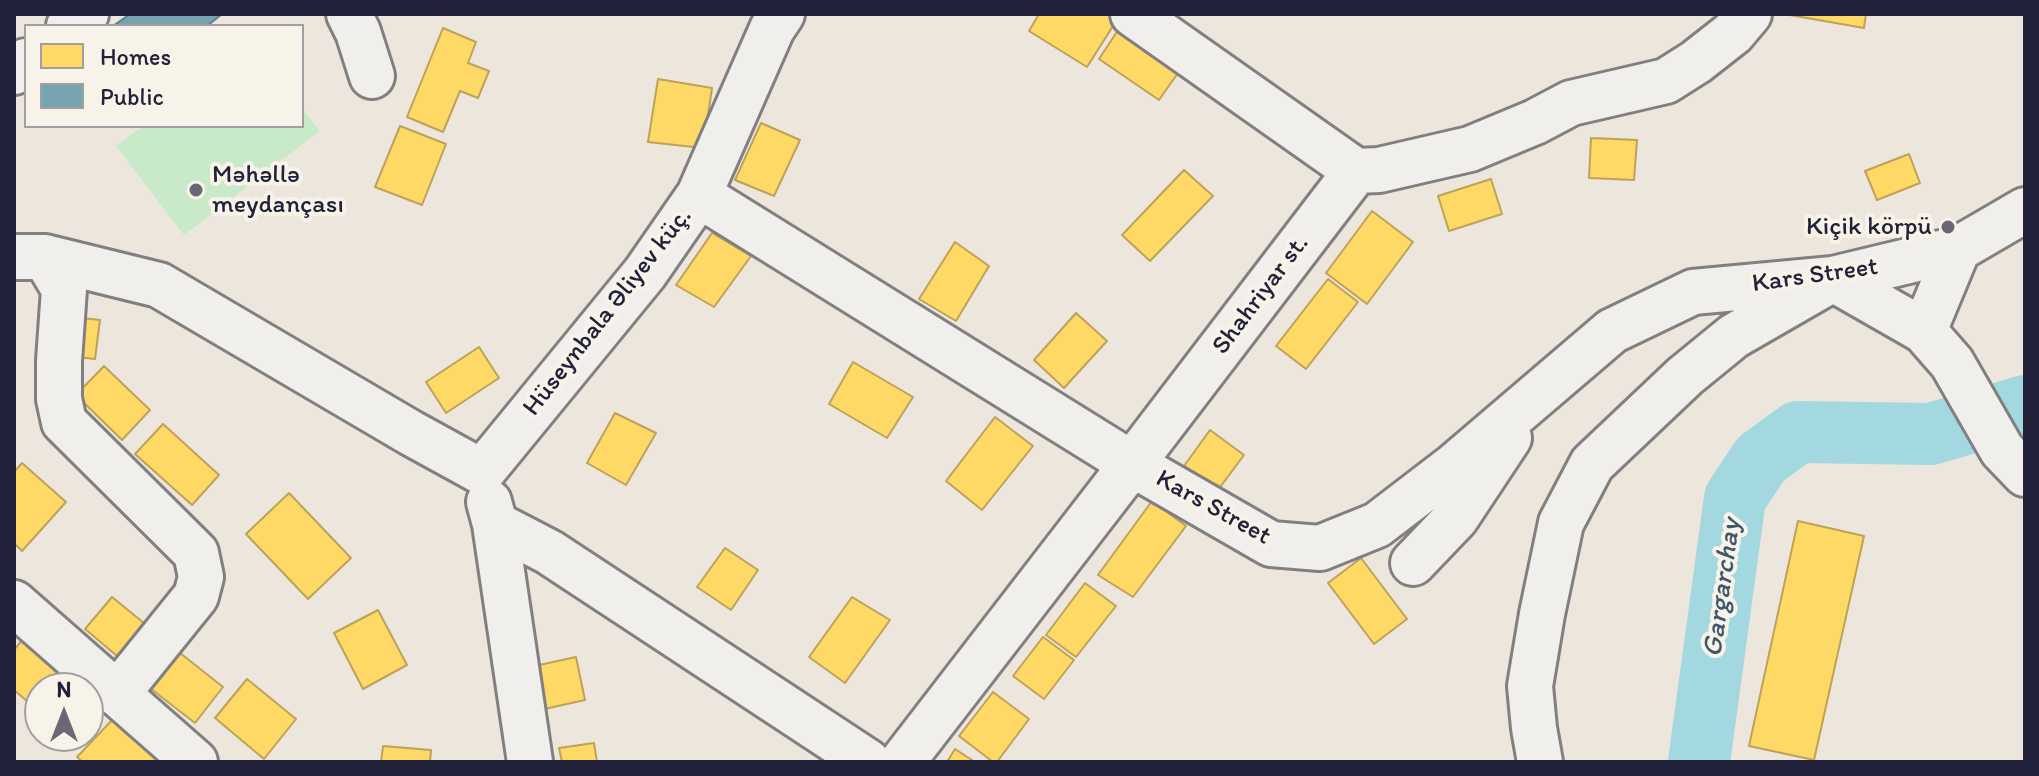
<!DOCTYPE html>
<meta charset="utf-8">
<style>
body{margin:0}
#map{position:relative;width:2039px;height:776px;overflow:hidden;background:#ede6dd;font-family:Itim,sans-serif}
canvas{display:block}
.frame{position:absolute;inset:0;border:16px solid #22223b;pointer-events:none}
.legend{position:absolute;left:24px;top:24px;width:280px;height:104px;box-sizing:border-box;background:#f7f3e8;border:2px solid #a29fa3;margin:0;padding:10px 14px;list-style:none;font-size:24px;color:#22223b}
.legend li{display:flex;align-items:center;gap:16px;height:40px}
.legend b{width:40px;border:2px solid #a29fa3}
.north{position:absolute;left:24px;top:672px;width:80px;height:80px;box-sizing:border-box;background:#f7f3e8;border:2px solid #a29fa3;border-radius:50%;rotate:0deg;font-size:22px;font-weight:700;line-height:32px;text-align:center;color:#22223b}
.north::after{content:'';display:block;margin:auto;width:28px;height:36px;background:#696774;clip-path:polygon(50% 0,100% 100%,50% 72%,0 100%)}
</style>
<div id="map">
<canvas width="2039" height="776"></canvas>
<div class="frame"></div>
<ul class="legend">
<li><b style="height:22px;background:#ffd966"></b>Homes</li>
<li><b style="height:22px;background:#76a5af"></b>Public</li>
</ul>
<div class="north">N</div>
</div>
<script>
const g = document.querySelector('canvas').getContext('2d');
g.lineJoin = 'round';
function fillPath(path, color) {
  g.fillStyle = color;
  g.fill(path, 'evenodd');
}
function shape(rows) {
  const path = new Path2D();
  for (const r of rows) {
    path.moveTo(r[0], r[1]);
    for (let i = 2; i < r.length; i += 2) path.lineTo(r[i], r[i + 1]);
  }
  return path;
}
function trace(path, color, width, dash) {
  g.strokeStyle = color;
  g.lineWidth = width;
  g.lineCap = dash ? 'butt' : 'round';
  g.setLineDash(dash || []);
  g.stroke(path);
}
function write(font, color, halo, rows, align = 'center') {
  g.font = font + ' Itim,sans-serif';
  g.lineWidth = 8;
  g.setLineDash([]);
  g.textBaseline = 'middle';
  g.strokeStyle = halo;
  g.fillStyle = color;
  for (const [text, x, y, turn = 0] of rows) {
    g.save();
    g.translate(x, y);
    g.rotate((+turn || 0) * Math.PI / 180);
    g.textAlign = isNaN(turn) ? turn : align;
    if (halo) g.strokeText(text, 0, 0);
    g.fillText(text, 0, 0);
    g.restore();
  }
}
fillPath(shape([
 [302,108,320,131,184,235,116,146,143,126,302,126]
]), '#c9eac8');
const homes = shape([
 [1039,14,1118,14,1120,15,1087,67,1029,31,1039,14],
 [1784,14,1866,14,1864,28,1784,14],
 [1124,21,1185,63,1159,100,1099,59,1124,21],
 [443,28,476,42,468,63,489,71,478,98,460,91,443,132,407,117,443,28],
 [658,79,712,88,703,148,648,142,658,79],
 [761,123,800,140,774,196,735,180,761,123],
 [400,126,446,144,422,205,375,187,400,126],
 [1591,138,1637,140,1634,180,1589,178,1591,138],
 [1909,154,1920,183,1877,200,1865,171,1909,154],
 [1184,170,1213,196,1150,261,1122,235,1184,170],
 [1491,179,1502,214,1449,231,1438,196,1491,179],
 [1372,211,1413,242,1367,304,1326,273,1372,211],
 [712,233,751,256,714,307,676,285,712,233],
 [955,242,989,266,956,321,919,299,955,242],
 [1328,279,1358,302,1306,369,1276,346,1328,279],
 [1076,313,1107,341,1064,388,1034,360,1076,313],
 [82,318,100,320,95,359,77,357,82,318],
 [479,347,499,378,446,413,426,382,479,347],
 [853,362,913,397,887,438,829,404,853,362],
 [104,366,150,410,122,440,76,395,104,366],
 [615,413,656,433,626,485,587,463,615,413],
 [995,417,1033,446,982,510,946,481,995,417],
 [163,424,219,475,192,505,135,454,163,424],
 [1210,430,1244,455,1218,490,1184,466,1210,430],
 [22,463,66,502,22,551,14,543,14,472,22,463],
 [289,493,351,558,308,599,246,534,289,493],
 [1152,501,1186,526,1133,597,1098,575,1152,501],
 [1798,521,1864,536,1814,760,1749,746,1798,521],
 [725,548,758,570,731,610,697,587,725,548],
 [1361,558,1407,619,1374,644,1328,583,1361,558],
 [1085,583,1116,606,1076,657,1046,635,1085,583],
 [112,597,150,628,123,661,85,629,112,597],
 [852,597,890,620,845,683,809,657,852,597],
 [378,610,407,665,363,689,334,633,378,610],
 [1043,637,1074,660,1044,699,1013,676,1043,637],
 [24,638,77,683,73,688,40,688,40,712,14,690,14,650,24,638],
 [175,649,223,687,195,723,146,685,175,649],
 [576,657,585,700,540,710,530,667,576,657],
 [247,679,296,719,264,759,215,718,247,679],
 [993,692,1029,719,997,762,993,762,959,736,993,692],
 [113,719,160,762,83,762,77,757,113,719],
 [594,743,597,762,562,762,559,748,594,743],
 [383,746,431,750,430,762,381,762,383,746],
 [955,749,975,762,947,762,955,749]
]);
fillPath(homes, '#ffd966');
trace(homes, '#bda259', 2);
const public = shape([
 [130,14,222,14,207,26,113,26,130,14]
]);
fillPath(public, '#76a5af');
trace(public, '#5d7e8c', 2);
trace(shape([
 [1699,762,1735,498,1761,459,1798,432,1931,434,2025,406]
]), '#a4d8e0', 62);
const minor = shape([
 [349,14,358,32,372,76],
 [1133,14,1356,171,1379,170,1470,149,1535,122,1571,103,1666,81,1696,62,1733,33,1749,14],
 [69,26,86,14],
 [14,72,26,61],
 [699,195,1132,464,1271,544,1320,548,1377,525,1454,466,1612,331,1693,292,1833,279,1958,249,2025,210],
 [1958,249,1924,331,1952,363,2002,450,2025,474],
 [14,257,45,257,159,285,411,433,482,472],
 [45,257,64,289,59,361,59,399,64,422,196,553,201,577,196,596,117,694],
 [482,472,645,273,699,195,772,29,782,14],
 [489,502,495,524,530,762],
 [495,524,549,552,868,762],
 [1413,563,1456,518,1509,438],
 [14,603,195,762],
 [902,762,1132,464,1356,171],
 [1540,762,1534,728,1530,686,1542,614,1561,523,1592,464,1685,376,1734,336,1833,279,1924,331]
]);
trace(minor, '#827f80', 50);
trace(minor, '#f1efeb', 44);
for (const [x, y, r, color] of [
 [196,190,8,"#696774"],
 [1948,227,8,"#696774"]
]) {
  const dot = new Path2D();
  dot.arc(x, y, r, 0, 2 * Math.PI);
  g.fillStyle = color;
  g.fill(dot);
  trace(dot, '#f7f3e8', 3);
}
write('26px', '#22223b', '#f7f3e8', [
 ["Məhəllə",212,175],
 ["meydançası",212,205],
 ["Kiçik körpü",1932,227,"right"]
], 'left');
write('26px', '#22223b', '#f7f3e8', [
 ["Kars Street",1815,276,-8],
 ["Shahriyar st.",1261,295,-53],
 ["Hüseynbala Əliyev küç.",608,312,-52],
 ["Kars Street",1213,508,29]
]);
write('italic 28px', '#3f576d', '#f7f3e8', [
 ["Gargarchay",1723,588,-82]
]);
</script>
